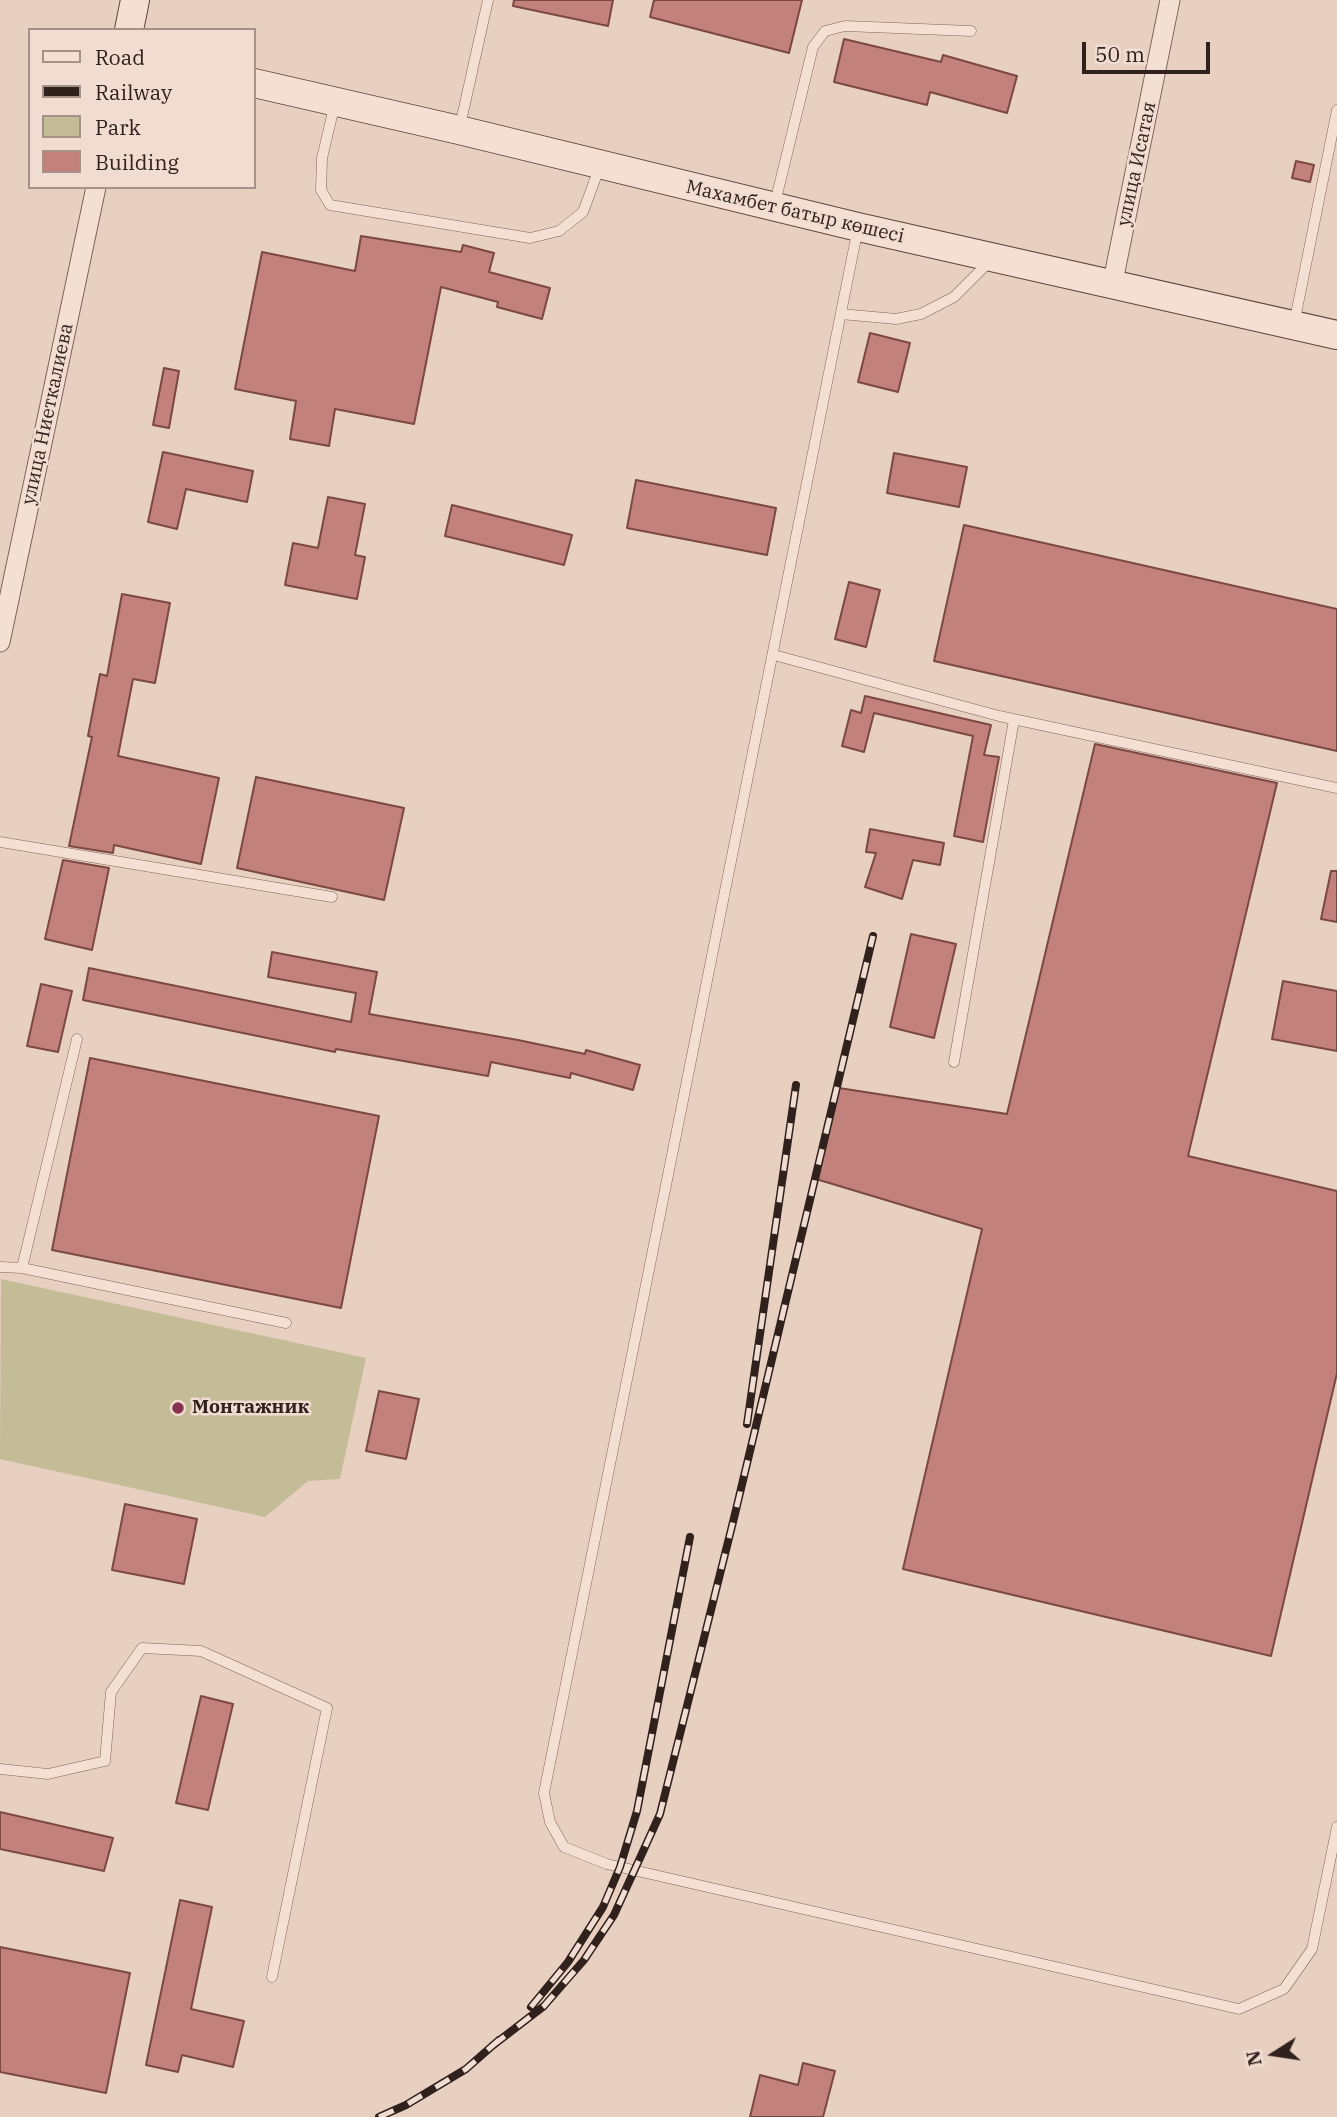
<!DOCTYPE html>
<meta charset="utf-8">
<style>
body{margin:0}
#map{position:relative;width:1337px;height:2117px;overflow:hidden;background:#e8d0c1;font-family:"IBM Plex Serif",serif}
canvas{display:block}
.legend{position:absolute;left:28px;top:28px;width:228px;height:161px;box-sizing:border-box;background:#f0dcd0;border:2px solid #a49188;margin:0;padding:9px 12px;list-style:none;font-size:21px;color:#31211d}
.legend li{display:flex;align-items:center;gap:14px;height:35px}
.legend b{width:35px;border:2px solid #a49188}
.north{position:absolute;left:1239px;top:2019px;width:70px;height:70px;-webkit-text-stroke:5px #f0dcd0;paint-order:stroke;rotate:258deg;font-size:19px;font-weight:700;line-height:28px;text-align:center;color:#31211d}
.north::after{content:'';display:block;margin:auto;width:24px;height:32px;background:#31211d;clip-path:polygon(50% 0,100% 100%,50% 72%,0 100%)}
.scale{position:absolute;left:1082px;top:42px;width:128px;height:32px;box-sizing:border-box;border:4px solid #31211d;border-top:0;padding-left:9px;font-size:21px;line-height:24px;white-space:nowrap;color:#31211d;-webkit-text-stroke:5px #f0dcd0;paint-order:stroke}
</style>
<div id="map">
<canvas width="1337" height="2117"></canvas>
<ul class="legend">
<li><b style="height:9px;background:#f4e0d3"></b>Road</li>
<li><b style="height:9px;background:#31211d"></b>Railway</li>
<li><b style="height:19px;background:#c4bb97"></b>Park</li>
<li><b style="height:19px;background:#c2827b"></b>Building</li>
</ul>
<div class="north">N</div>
<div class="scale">50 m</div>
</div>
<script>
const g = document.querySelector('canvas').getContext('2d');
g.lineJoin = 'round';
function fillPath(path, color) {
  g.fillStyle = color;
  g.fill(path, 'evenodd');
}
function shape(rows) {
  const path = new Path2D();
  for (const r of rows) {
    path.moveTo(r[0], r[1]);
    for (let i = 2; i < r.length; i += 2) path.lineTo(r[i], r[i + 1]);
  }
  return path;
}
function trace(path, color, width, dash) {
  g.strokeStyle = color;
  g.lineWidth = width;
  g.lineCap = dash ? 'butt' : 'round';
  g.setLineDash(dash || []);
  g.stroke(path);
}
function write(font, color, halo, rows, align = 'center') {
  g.font = font + ' "IBM Plex Serif",serif';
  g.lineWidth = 5;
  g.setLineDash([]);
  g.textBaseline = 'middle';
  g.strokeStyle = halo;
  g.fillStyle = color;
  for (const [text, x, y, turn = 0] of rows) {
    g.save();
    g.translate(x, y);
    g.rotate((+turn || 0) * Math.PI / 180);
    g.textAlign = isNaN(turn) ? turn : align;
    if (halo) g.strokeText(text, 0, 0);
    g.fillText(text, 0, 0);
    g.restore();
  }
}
fillPath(shape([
 [1,1279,366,1358,340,1479,308,1481,265,1517,0,1459]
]), '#c4bb97');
const building = shape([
 [514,0,613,0,608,26,513,6,514,0],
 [654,0,802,0,789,53,650,17,654,0],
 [844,39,941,62,943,55,1017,76,1007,113,930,92,927,105,834,82,844,39],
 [1296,161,1314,165,1310,182,1292,178,1296,161],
 [361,236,461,252,463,245,494,253,489,272,550,288,542,319,497,307,498,302,441,287,414,424,335,409,329,446,290,439,296,401,235,389,262,252,355,271,361,236],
 [870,333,910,343,898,392,858,382,870,333],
 [164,368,179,371,169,428,153,425,164,368],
 [163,452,253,471,247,502,186,489,177,529,148,522,163,452],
 [894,453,967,467,959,507,887,493,894,453],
 [636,480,776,508,767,555,627,528,636,480],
 [328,497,365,504,355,555,365,557,357,599,285,585,293,543,318,548,328,497],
 [452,505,572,535,564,565,445,536,452,505],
 [964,525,1337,609,1337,751,934,661,964,525],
 [849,582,880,590,866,647,835,639,849,582],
 [122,594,170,603,155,683,133,679,118,756,219,778,201,864,114,845,113,853,69,846,92,737,88,736,100,674,107,676,122,594],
 [865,696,991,725,984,755,999,757,983,842,954,836,973,736,874,713,864,752,842,746,851,710,861,713,865,696],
 [1095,744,1277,783,1188,1156,1337,1191,1337,1373,1271,1656,903,1569,982,1229,816,1179,839,1088,1007,1114,1095,744],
 [256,777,404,808,384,900,237,868,256,777],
 [870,829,944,843,940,865,913,860,902,899,865,887,876,853,866,852,870,829],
 [63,860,109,868,92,950,45,939,63,860],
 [1331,871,1337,871,1337,922,1321,919,1331,871],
 [911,934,956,944,934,1038,890,1027,911,934],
 [272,952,377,972,369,1014,518,1040,585,1054,586,1050,640,1065,633,1090,571,1073,570,1078,491,1062,488,1076,336,1049,335,1052,83,1000,89,968,351,1022,356,993,268,977,272,952],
 [1283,981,1337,991,1337,1051,1272,1039,1283,981],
 [41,984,72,991,58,1052,27,1046,41,984],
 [90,1058,379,1116,341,1308,52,1250,90,1058],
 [379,1391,419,1399,406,1459,366,1451,379,1391],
 [125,1504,197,1519,184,1584,112,1570,125,1504],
 [201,1696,233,1704,208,1810,176,1803,201,1696],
 [0,1812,113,1838,104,1871,0,1849,0,1812],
 [180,1900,212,1907,191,2009,244,2021,233,2067,182,2055,178,2072,146,2065,180,1900],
 [0,1947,130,1973,106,2093,0,2072,0,1947],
 [803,2063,835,2071,823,2117,750,2117,760,2075,798,2085,803,2063]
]);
fillPath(building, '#c2827b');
trace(building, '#7c4844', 2);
const lane = shape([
 [335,103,322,158,321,190,330,205,530,238,559,231,583,212,600,166],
 [460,126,488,0],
 [775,203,813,47,825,31,845,26,971,31],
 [858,228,544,1793,550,1822,564,1847,607,1864,1239,2009,1284,1989,1312,1949,1337,1827],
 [841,314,896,319,921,314,954,297,989,262],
 [1294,324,1337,110],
 [774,655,999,716,1337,788],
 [0,842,332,897],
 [954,1062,1014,720],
 [0,1267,22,1268,286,1323],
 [22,1268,77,1039],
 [0,1769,48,1774,105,1761,111,1692,142,1648,201,1651,327,1708,272,1977]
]);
const street = shape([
 [1112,286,1170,0],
 [0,642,96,187]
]);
const secondary = shape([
 [129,30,135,0],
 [254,83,459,130,858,227,1337,335]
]);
trace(lane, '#7f625b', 11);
trace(street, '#7f625b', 21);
trace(secondary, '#61443e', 30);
trace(lane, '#f4e0d3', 10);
trace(street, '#f4e0d3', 19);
trace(secondary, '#f4e0d3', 28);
const rail = shape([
 [747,1424,796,1085],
 [531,2007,568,1962,603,1907,620,1867,637,1811,690,1537],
 [492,2046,544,2006,584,1960,614,1915,660,1814,734,1518,873,936],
 [379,2117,406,2105,466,2069,499,2040]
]);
trace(rail, '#31211d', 8);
trace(rail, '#f0dcd0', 5, [16]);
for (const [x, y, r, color] of [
 [178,1408,7,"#87324f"]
]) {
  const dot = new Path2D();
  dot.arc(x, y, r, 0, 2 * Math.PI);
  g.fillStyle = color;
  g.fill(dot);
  trace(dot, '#f0dcd0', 2.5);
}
write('19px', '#31211d', '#f0dcd0', [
 ["улица Исатая",1137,164,-78],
 ["Махамбет батыр көшесі",795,212,13],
 ["улица Ниеткалиева",48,414,-78]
]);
write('bold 19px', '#31211d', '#f0dcd0', [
 ["Монтажник",192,1408]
], 'left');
</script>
